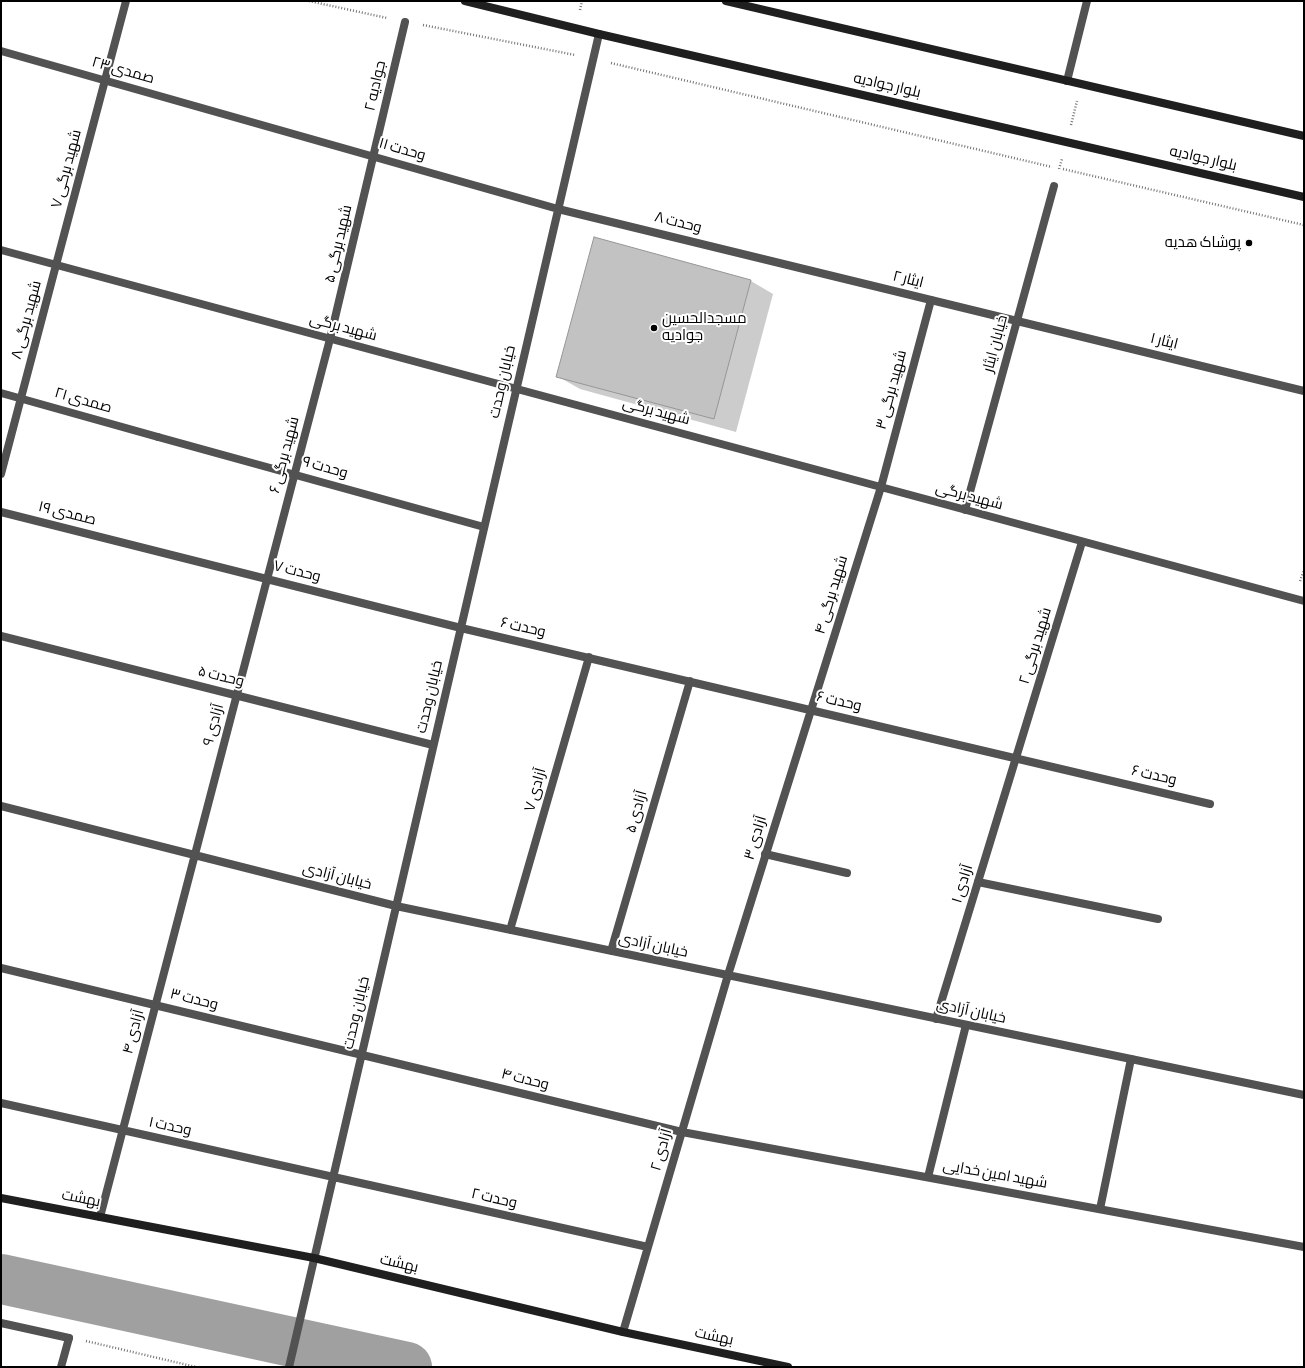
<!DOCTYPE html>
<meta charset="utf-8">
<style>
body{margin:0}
#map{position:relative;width:1305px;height:1368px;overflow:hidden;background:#fff;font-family:"Sofia Sans Condensed",sans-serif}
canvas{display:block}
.frame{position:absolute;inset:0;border:2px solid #000;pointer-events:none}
</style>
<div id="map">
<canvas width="1305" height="1368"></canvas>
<div class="frame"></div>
</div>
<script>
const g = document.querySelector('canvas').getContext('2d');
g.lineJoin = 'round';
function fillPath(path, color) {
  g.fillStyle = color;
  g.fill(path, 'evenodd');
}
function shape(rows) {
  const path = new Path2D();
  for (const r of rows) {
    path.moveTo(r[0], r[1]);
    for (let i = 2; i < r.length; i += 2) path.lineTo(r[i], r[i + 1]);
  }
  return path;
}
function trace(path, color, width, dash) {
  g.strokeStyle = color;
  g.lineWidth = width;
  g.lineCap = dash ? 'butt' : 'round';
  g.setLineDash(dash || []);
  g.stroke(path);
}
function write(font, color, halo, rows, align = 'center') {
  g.font = font + ' "Sofia Sans Condensed",Cairo,sans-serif';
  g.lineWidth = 4;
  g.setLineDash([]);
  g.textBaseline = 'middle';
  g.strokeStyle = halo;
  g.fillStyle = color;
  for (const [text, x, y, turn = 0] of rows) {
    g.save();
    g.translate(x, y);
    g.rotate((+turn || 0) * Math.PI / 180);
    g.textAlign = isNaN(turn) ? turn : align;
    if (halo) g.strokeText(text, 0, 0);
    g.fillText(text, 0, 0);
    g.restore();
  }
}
fillPath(shape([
 [751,281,773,294,736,432,580,389,557,376]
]), '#0003');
trace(shape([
 [1,1279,407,1367]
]), '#a0a0a0', 50);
const building = shape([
 [594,237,751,280,714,419,556,377,594,237]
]);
fillPath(building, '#c2c2c2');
trace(building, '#969696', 1);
trace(shape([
 [309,1,387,18],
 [580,10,582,1],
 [423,25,575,55],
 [611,63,1052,167],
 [1071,125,1077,101],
 [1059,169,1062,159],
 [1063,169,1304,225],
 [1300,581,1304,570],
 [86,1341,196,1367]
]), '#747474', 2.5, [1, 2]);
trace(shape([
 [558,209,1304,391],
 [56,265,126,1],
 [330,339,405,22],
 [158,437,484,527],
 [765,854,847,873],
 [978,882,1158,919],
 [928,1177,966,1025],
 [1100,1209,1131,1059],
 [1,1323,69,1338]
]), '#525252', 8);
trace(shape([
 [1,51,558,209],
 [1067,81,1087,1],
 [1,250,1304,601],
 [1,393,158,437],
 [1,474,56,265],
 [965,510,1054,186],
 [1,512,461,628,1210,804],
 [1,636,433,745],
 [1,806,396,906,1304,1095],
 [510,930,589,657],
 [611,951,690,681],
 [1,968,682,1132,1304,1247],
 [936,1019,1082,542],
 [1,1103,648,1247],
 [100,1217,330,339],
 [623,1332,728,975,881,487,931,300],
 [61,1367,69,1338],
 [289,1367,599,34]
]), '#525252', 8);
trace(shape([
 [465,1,599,34,1304,197],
 [726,1,1304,136],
 [1,1198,314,1258,623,1332,788,1367]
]), '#1f1f1f', 8);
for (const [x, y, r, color] of [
 [1249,243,4,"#000"],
 [654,328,4,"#000"]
]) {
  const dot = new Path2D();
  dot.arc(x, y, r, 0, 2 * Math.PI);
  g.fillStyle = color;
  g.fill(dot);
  trace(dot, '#fff', 1.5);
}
write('15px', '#000', '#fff', [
 ["صمدی ۲۳",123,71,16],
 ["جوادیه ۲",376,86,-77],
 ["بلوار جوادیه",887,86,13],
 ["وحدت ۱۱",402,150,16],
 ["بلوار جوادیه",1203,159,13],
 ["شهید برگی ۷",67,169,-75],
 ["وحدت ۸",678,223,14],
 ["شهید برگی ۵",339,244,-77],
 ["ایثار ۲",908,280,14],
 ["شهید برگی ۸",27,320,-75],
 ["شهید برگی",343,328,15],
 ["ایثار ۱",1164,342,14],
 ["خیابان ایثار",996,344,-75],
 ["خیابان وحدت",503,382,-77],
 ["شهید برگی ۳",892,390,-75],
 ["صمدی ۲۱",83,401,16],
 ["شهید برگی",656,412,15],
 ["شهید برگی ۶",285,455,-75],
 ["وحدت ۹",325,468,16],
 ["شهید برگی",969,497,15],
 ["صمدی ۱۹",67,514,14],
 ["وحدت ۷",297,572,14],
 ["شهید برگی ۴",832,595,-73],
 ["وحدت ۶",523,628,13],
 ["شهید برگی ۲",1036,646,-73],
 ["وحدت ۵",221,677,14],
 ["خیابان وحدت",430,697,-77],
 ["وحدت ۶",839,702,13],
 ["آزادی ۹",214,725,-75],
 ["وحدت ۶",1154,776,13],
 ["آزادی ۷",536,790,-74],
 ["آزادی ۵",637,812,-74],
 ["آزادی ۳",756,838,-73],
 ["خیابان آزادی",337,877,14],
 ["آزادی ۱",963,884,-73],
 ["خیابان آزادی",653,946,12],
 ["وحدت ۳",194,1000,14],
 ["خیابان آزادی",971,1012,12],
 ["خیابان وحدت",357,1013,-77],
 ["آزادی ۴",134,1032,-75],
 ["وحدت ۴",525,1080,14],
 ["وحدت ۱",170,1127,12],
 ["آزادی ۲",662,1150,-74],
 ["شهید امین خدایی",995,1175,10],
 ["بهشت",81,1199,11],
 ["وحدت ۲",494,1199,13],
 ["بهشت",399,1264,13],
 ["بهشت",714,1337,12]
]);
write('15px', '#000', '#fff', [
 ["پوشاک هدیه",1241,243],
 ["مسجدالحسین",662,319,"left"],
 ["جوادیه",662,336,"left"]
], 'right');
</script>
